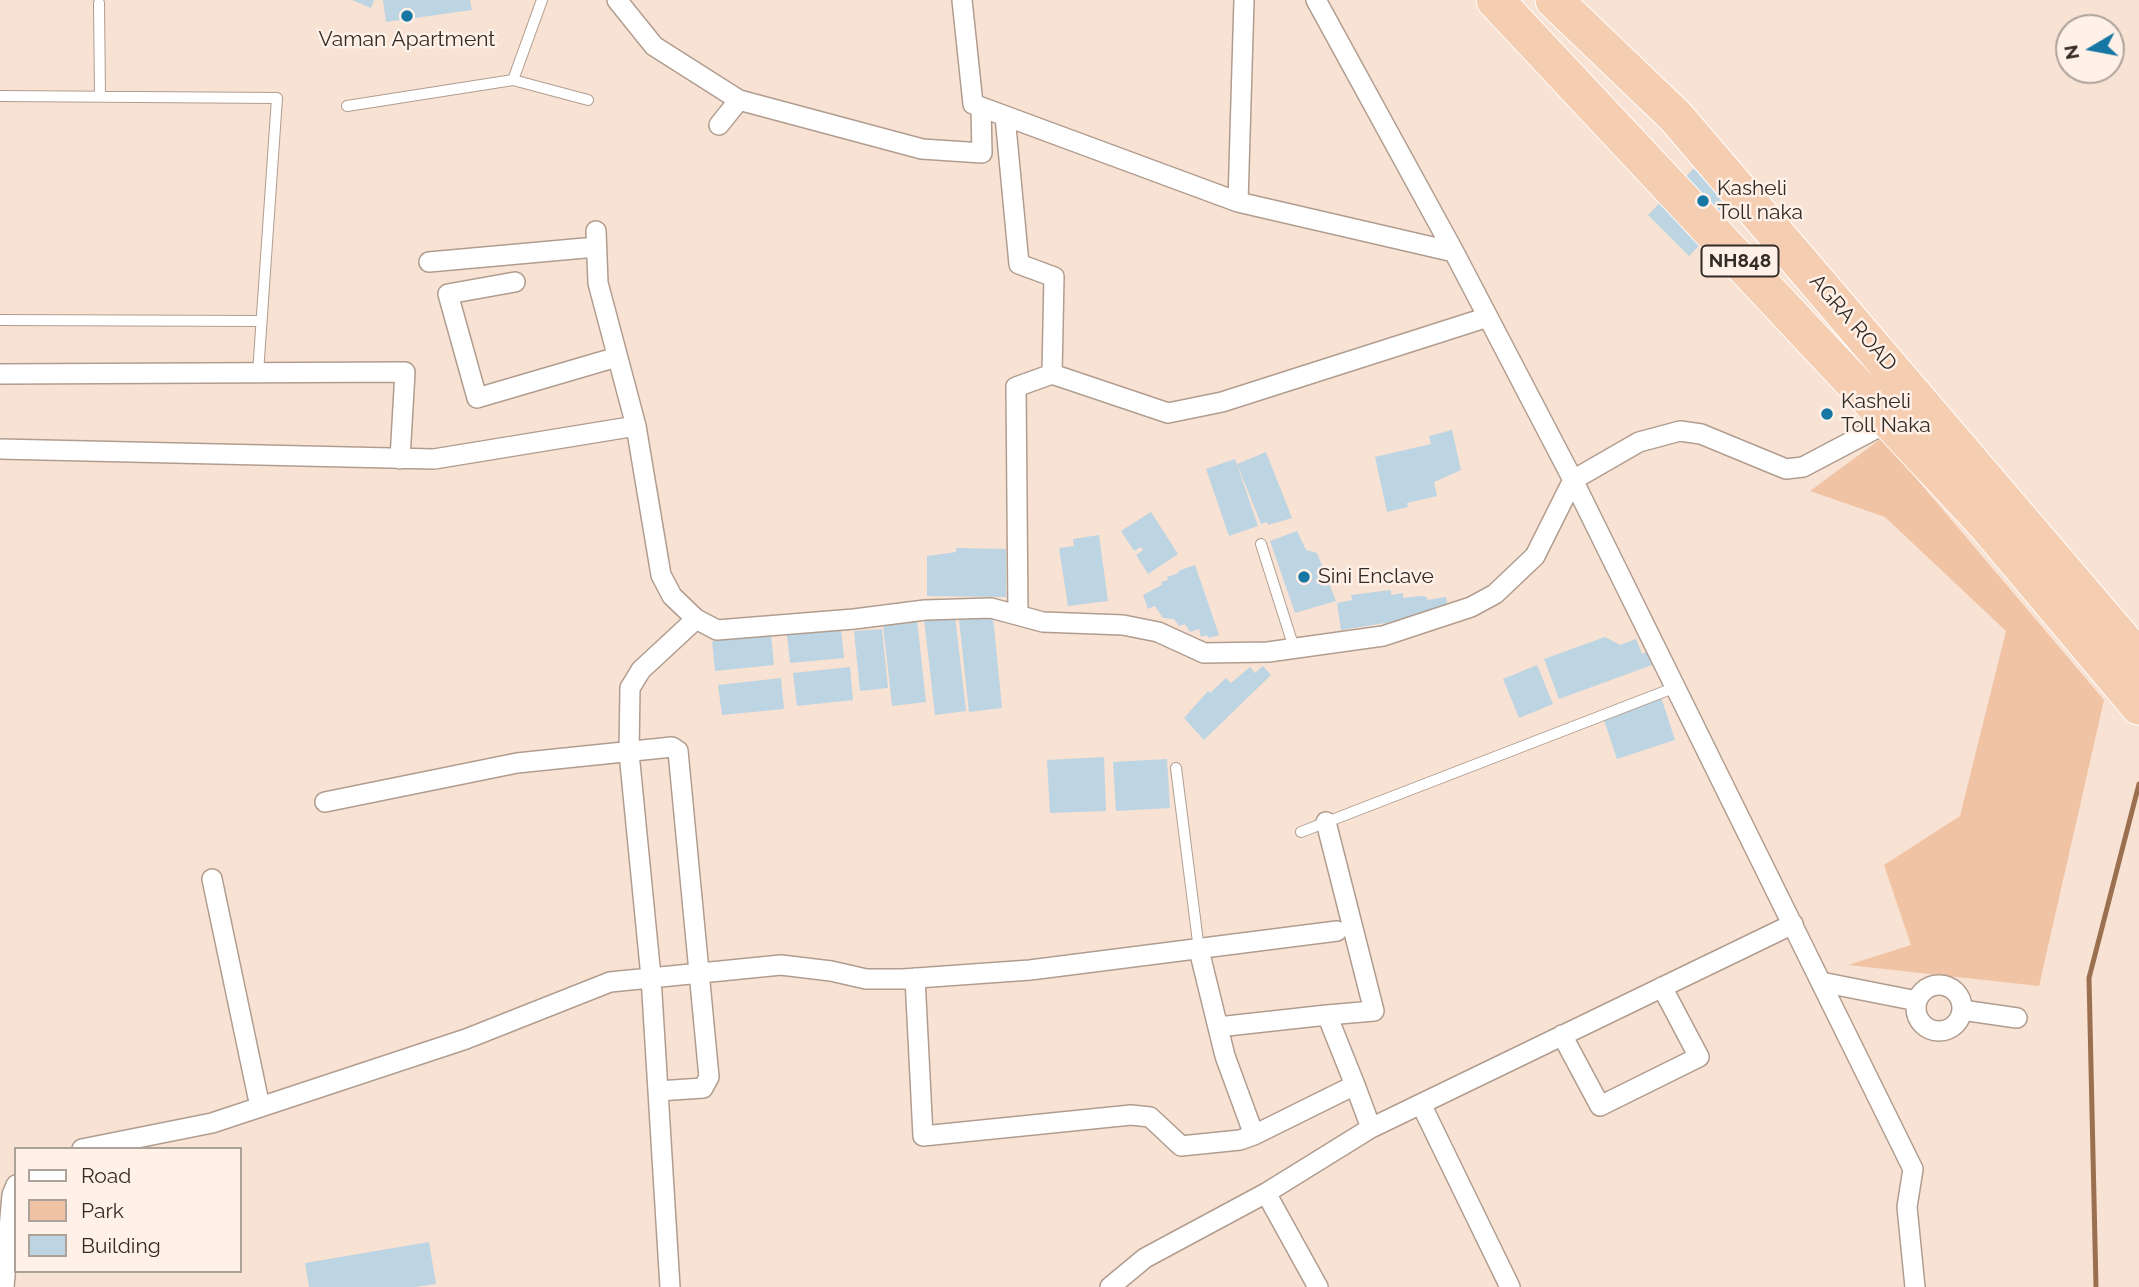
<!DOCTYPE html>
<style>
body{margin:0}
#map{position:relative;width:2139px;height:1287px;overflow:hidden;background:#f8e2d3;font-family:Raleway,sans-serif}
canvas{display:block}
.legend{position:absolute;left:14px;top:1147px;width:228px;height:126px;box-sizing:border-box;background:#fff1e8;border:2px solid #ada29a;margin:0;padding:9px 12px;list-style:none;font-size:21px;color:#332b25}
.legend li{display:flex;align-items:center;gap:14px;height:35px}
.legend b{width:35px;border:2px solid #ada29a}
.north{position:absolute;left:2055px;top:14px;width:70px;height:70px;box-sizing:border-box;background:#fff1e8;border:2px solid #ada29a;border-radius:50%;rotate:260deg;font-size:19px;font-weight:700;line-height:28px;text-align:center;color:#332b25}
.north::after{content:'';display:block;margin:auto;width:24px;height:32px;background:#1677a4;clip-path:polygon(50% 0,100% 100%,50% 72%,0 100%)}
</style>
<div id="map">
<canvas width="2139" height="1287"></canvas>
<ul class="legend">
<li><b style="height:9px;background:#fff"></b>Road</li>
<li><b style="height:19px;background:#f0c3a4"></b>Park</li>
<li><b style="height:19px;background:#bdd4e2"></b>Building</li>
</ul>
<div class="north">N</div>
</div>
<script>
const g = document.querySelector('canvas').getContext('2d');
g.lineJoin = 'round';
function fillPath(path, color) {
  g.fillStyle = color;
  g.fill(path, 'evenodd');
}
function shape(rows) {
  const path = new Path2D();
  for (const r of rows) {
    if (r.length === 3) {
      path.moveTo(r[0] + r[2], r[1]);
      path.arc(r[0], r[1], r[2], 0, 2 * Math.PI);
      continue;
    }
    path.moveTo(r[0], r[1]);
    for (let i = 2; i < r.length; i += 2) path.lineTo(r[i], r[i + 1]);
  }
  return path;
}
function trace(path, color, width, dash) {
  g.strokeStyle = color;
  g.lineWidth = width;
  g.lineCap = dash ? 'butt' : 'round';
  g.setLineDash(dash || []);
  g.stroke(path);
}
function write(font, color, halo, rows, align = 'center') {
  g.font = font + ' Raleway,sans-serif';
  g.lineWidth = 5;
  g.setLineDash([]);
  g.textBaseline = 'middle';
  g.strokeStyle = halo;
  g.fillStyle = color;
  for (const [text, x, y, turn = 0] of rows) {
    g.save();
    g.translate(x, y);
    g.rotate((+turn || 0) * Math.PI / 180);
    g.textAlign = isNaN(turn) ? turn : align;
    if (halo) g.strokeText(text, 0, 0);
    g.fillText(text, 0, 0);
    g.restore();
  }
}
fillPath(shape([
 [1882,438,2104,700,2039,986,1848,965,1911,945,1884,865,1960,816,2006,631,1885,517,1810,491]
]), '#f0c3a4');
trace(shape([
 [2096,1287,2089,978,2139,784]
]), '#9b7050', 5);
fillPath(shape([
 [352,0,374,0,371,8],
 [383,0,470,0,472,10,386,22],
 [1717,145,1758,186,1689,256,1648,215],
 [1452,430,1461,470,1434,482,1437,496,1407,503,1408,507,1387,512,1375,457,1431,444,1429,436],
 [1266,452,1292,518,1268,525,1267,522,1261,524,1237,464],
 [1235,459,1258,526,1229,536,1206,469],
 [1151,512,1178,554,1148,574,1136,555,1143,550,1141,547,1134,551,1121,531],
 [1297,531,1306,550,1317,553,1336,601,1295,613,1270,541],
 [1099,535,1108,601,1068,606,1059,548,1074,546,1073,539],
 [956,548,1006,549,1006,597,927,596,927,556,956,552],
 [1195,565,1219,635,1209,638,1207,635,1201,637,1199,629,1190,632,1185,624,1179,626,1174,619,1163,618,1155,606,1148,609,1143,595,1162,585,1161,582,1168,580,1167,577,1179,573,1178,571],
 [1391,590,1391,595,1403,593,1403,598,1420,596,1427,597,1427,600,1446,597,1449,613,1341,630,1337,603,1352,600,1351,595],
 [955,616,966,711,935,715,924,619],
 [993,617,1002,708,969,712,959,620],
 [917,620,926,702,892,706,883,624],
 [841,629,844,658,790,663,787,635],
 [882,629,888,688,860,691,854,631],
 [771,634,774,665,715,671,712,641],
 [1605,637,1620,645,1636,639,1642,654,1647,652,1652,665,1559,699,1544,659],
 [1537,665,1553,704,1519,718,1503,679],
 [1263,666,1271,675,1204,740,1184,718,1208,691,1210,693,1226,678,1231,683,1250,667,1255,673],
 [850,667,853,700,797,706,793,673],
 [781,678,784,709,722,715,718,685],
 [1661,697,1675,740,1617,759,1603,717],
 [1104,757,1106,811,1050,813,1047,760],
 [1167,759,1170,808,1116,811,1113,762],
 [429,1242,436,1284,415,1287,309,1287,305,1263]
]), '#bdd4e2');
const lane = shape([
 [99,3,100,96],
 [513,80,588,100],
 [0,96,277,98,258,373],
 [347,106,513,80,542,0],
 [0,320,261,321],
 [1261,544,1294,648],
 [1176,768,1199,950],
 [1301,832,1676,687]
]);
const street = shape([
 [617,0,654,46,739,100,922,149,982,153,981,107],
 [962,0,973,104,1238,202,1454,252],
 [1005,116,1019,264,1054,277,1052,374],
 [719,125,739,100],
 [1238,202,1244,0],
 [596,231,598,283,636,426,661,575,672,596,696,619,717,630,854,619,925,610,991,608,1043,622,1123,625,1158,632,1204,653,1268,652,1383,636,1471,607,1495,594,1535,556,1573,480,1454,252,1316,0],
 [429,262,596,247],
 [515,282,448,294,477,398,617,357],
 [1,374,405,372,400,459],
 [1896,418,1803,467,1786,469,1701,434,1680,431,1639,442,1573,480,1913,1169,1907,1207,1915,1287],
 [0,449,434,459,636,426],
 [1018,615,1016,387,1052,374,1168,413,1222,402,1488,317],
 [325,802,517,763,672,747,678,751,709,1077,703,1088,658,1091],
 [1326,822,1374,1011,1327,1015],
 [212,879,260,1107],
 [915,978,923,1136,1131,1115,1150,1117,1181,1146,1240,1140,1254,1135,1225,1056,1199,950],
 [1821,982,1917,1001],
 [1939,1008,23],
 [1962,1010,2017,1018],
 [1218,1027,1327,1015,1355,1085],
 [1562,1035,1600,1106,1699,1057,1662,987],
 [1421,1104,1510,1287],
 [1254,1135,1355,1085,1371,1128],
 [82,1149,212,1123,466,1039,610,982,781,965,831,971,866,979,903,979,1030,970,1337,931],
 [1266,1193,1318,1287],
 [4,1287,12,1195,16,1185],
 [670,1287,651,977,629,753,630,688,641,670,696,619],
 [1110,1287,1145,1258,1266,1193,1371,1128,1793,924]
]);
const highway = shape([
 [1495,0,1985,523,2139,706],
 [1554,0,1676,117,2139,659]
]);
trace(lane, '#b19d8f', 12);
trace(street, '#b19d8f', 22);
trace(highway, '#fff', 39);
trace(lane, '#fff', 10);
trace(street, '#fff', 19);
trace(highway, '#f5cdb1', 37);
for (const [x, y, r, color] of [
 [407,16,7,"#1677a4"],
 [1703,201,7,"#1677a4"],
 [1827,414,7,"#1677a4"],
 [1304,577,7,"#1677a4"]
]) {
  const dot = new Path2D();
  dot.arc(x, y, r, 0, 2 * Math.PI);
  g.fillStyle = color;
  g.fill(dot);
  trace(dot, '#fff1e8', 2.5);
}
for (const [x, y, w] of [
 [1740,261,77]
]) {
  const box = new Path2D();
  box.roundRect(x - w / 2, y - 15.5, w, 31, 5);
  g.fillStyle = '#fff1e8';
  g.fill(box);
  trace(box, '#332b25', 2);
}
write('bold 19px', '#332b25', null, [
 ["NH848",1740,261]
]);
write('21px', '#332b25', '#fff1e8', [
 ["Vaman Apartment",407,40,"center"],
 ["Kasheli",1717,189],
 ["Toll naka",1717,213],
 ["Kasheli",1841,402],
 ["Toll Naka",1841,426],
 ["Sini Enclave",1318,577]
], 'left');
write('21px', '#332b25', '#fff1e8', [
 ["AGRA ROAD",1853,323,49]
]);
</script>
